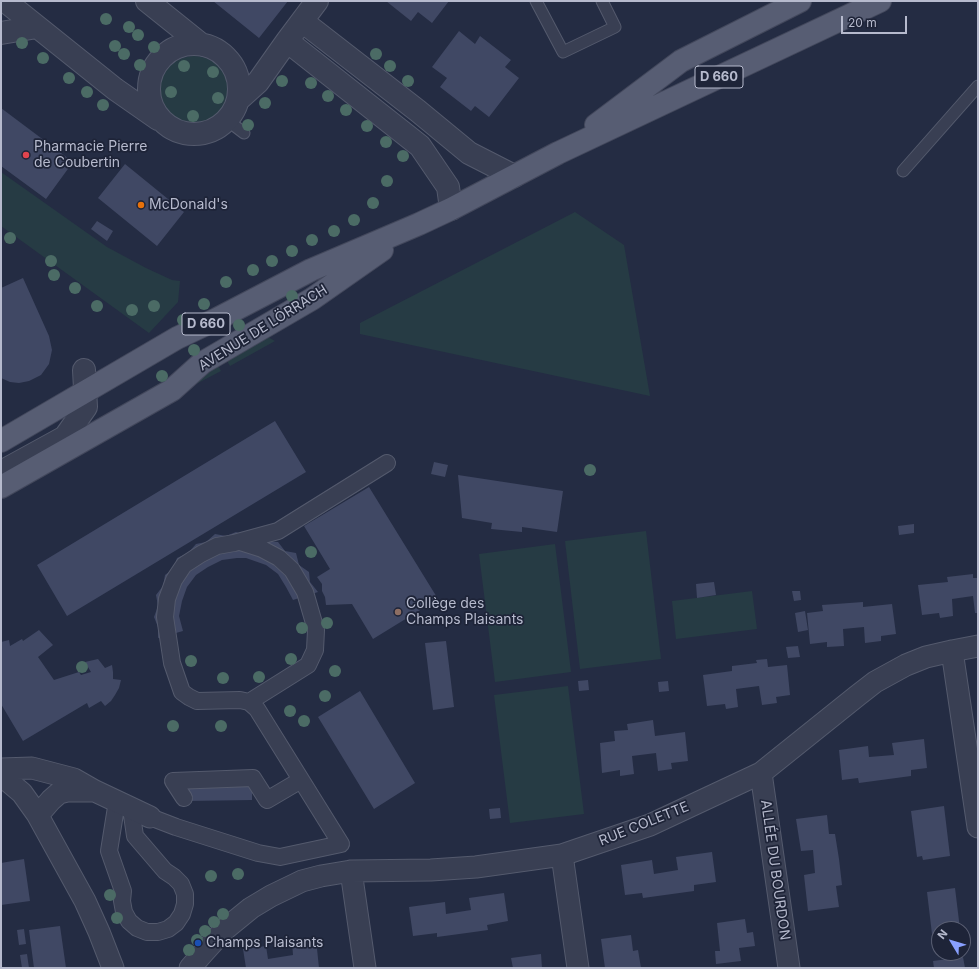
<!DOCTYPE html>
<meta charset="utf-8">
<style>
body{margin:0}
#map{position:relative;width:979px;height:969px;overflow:hidden;background:#242c43;font-family:Inter,sans-serif}
canvas{display:block}
.frame{position:absolute;inset:0;border:2px solid #b6bacd;pointer-events:none}
.north{position:absolute;left:931px;top:921px;width:40px;height:40px;box-sizing:border-box;background:#1e2438;border:1px solid #5b6074;border-radius:50%;rotate:308deg;font-size:11px;font-weight:700;line-height:16px;text-align:center;color:#b6bacd}
.north::after{content:'';display:block;margin:auto;width:14px;height:18px;background:#89a0ff;clip-path:polygon(50% 0,100% 100%,50% 72%,0 100%)}
.scale{position:absolute;left:841px;top:16px;width:66px;height:18px;box-sizing:border-box;border:2px solid #b6bacd;border-top:0;padding-left:5px;font-size:12px;line-height:14px;white-space:nowrap;color:#b6bacd;-webkit-text-stroke:3px #1e2438;paint-order:stroke}
</style>
<div id="map">
<canvas width="979" height="969"></canvas>
<div class="frame"></div>
<div class="north">N</div>
<div class="scale">20 m</div>
</div>
<script>
const g = document.querySelector('canvas').getContext('2d');
g.lineJoin = 'round';
function fillPath(path, color) {
  g.fillStyle = color;
  g.fill(path, 'evenodd');
}
function shape(rows) {
  const path = new Path2D();
  for (const r of rows) {
    if (r.length === 3) {
      path.moveTo(r[0] + r[2], r[1]);
      path.arc(r[0], r[1], r[2], 0, 2 * Math.PI);
      continue;
    }
    path.moveTo(r[0], r[1]);
    for (let i = 2; i < r.length; i += 2) path.lineTo(r[i], r[i + 1]);
  }
  return path;
}
function trace(path, color, width, dash) {
  g.strokeStyle = color;
  g.lineWidth = width;
  g.lineCap = dash ? 'butt' : 'round';
  g.setLineDash(dash || []);
  g.stroke(path);
}
function write(font, color, halo, rows, align = 'center') {
  g.font = font + ' Inter,sans-serif';
  g.lineWidth = 3.5;
  g.setLineDash([]);
  g.textBaseline = 'middle';
  g.strokeStyle = halo;
  g.fillStyle = color;
  for (const [text, x, y, turn = 0] of rows) {
    g.save();
    g.translate(x, y);
    g.rotate((+turn || 0) * Math.PI / 180);
    g.textAlign = isNaN(turn) ? turn : align;
    if (halo) g.strokeText(text, 0, 0);
    g.fillText(text, 0, 0);
    g.restore();
  }
}
fillPath(shape([
 [194,90,34],
 [1,172,107,247,146,268,172,280,180,281,178,302,149,333,1,226],
 [575,212,624,245,650,396,360,334,360,323],
 [264,335,275,341,230,366,224,356],
 [216,362,221,371,181,392],
 [646,531,661,659,580,669,565,541],
 [555,544,571,672,495,682,479,554],
 [752,591,757,629,676,639,672,601],
 [568,686,584,814,510,823,494,695]
]), '#263b44');
fillPath(shape([
 [213,1,288,1,259,38],
 [386,1,449,1,432,23,418,12,411,21],
 [459,31,475,44,480,36,511,60,505,67,519,78,489,117,475,106,471,111,440,87,447,78,432,67],
 [1,108,73,162,46,199,1,166],
 [125,164,184,212,157,246,98,198],
 [97,221,113,231,107,241,91,229],
 [23,278,49,336,52,350,49,364,41,375,29,381,19,383,10,382,1,378,1,288],
 [275,421,306,472,67,616,37,565],
 [434,462,448,465,445,477,431,474],
 [458,475,563,491,557,532,522,527,522,532,491,529,492,523,462,518],
 [369,487,438,599,373,639,352,604,326,605,325,597,322,591,322,584,317,577,330,569,304,526],
 [914,524,914,533,899,535,898,526],
 [236,532,246,536,266,541,278,542,285,551,296,553,299,565,309,572,310,582,318,592,293,600,286,587,278,574,266,565,246,558,237,558,222,560,208,567,196,575,187,587,182,601,179,616,183,631,158,638,158,627,154,617,158,606,156,595,163,586,165,575,174,568,177,558,188,553,196,544,206,542,215,534,226,536],
 [973,574,973,578,978,578,978,613,975,613,973,596,952,599,953,616,940,618,939,613,922,615,918,585,948,582,947,577],
 [714,582,716,595,697,598,696,584],
 [792,591,800,591,801,600,794,601],
 [863,602,863,607,892,604,896,634,881,636,881,641,865,643,864,627,843,629,844,646,827,647,827,642,810,644,807,613,823,611,822,605],
 [805,611,808,630,798,632,795,613],
 [39,630,53,645,38,657,54,680,79,672,81,675,91,672,85,662,98,659,105,668,112,665,113,672,113,679,121,680,119,688,115,695,111,701,105,706,101,701,89,708,87,703,23,741,1,704,1,642,9,640,10,646,22,639,23,641],
 [446,641,454,707,433,710,425,643],
 [798,646,800,657,788,658,786,647],
 [767,659,768,667,787,665,790,695,776,697,777,703,762,705,759,686,736,689,738,707,726,709,725,704,707,706,703,675,732,671,732,666,757,663,756,660],
 [588,680,589,690,579,691,578,681],
 [668,681,669,691,659,692,658,682],
 [360,691,415,783,374,809,318,717],
 [653,720,655,736,685,732,688,761,671,763,672,769,658,771,656,753,632,756,634,774,620,776,620,770,602,773,600,743,615,741,614,731,628,730,627,724],
 [924,739,927,768,911,770,911,776,859,783,858,778,842,780,839,750,868,746,869,757,894,755,892,743],
 [252,784,252,800,186,801,186,785],
 [944,806,950,856,923,860,922,856,917,857,911,811],
 [500,808,501,818,490,819,489,809],
 [827,815,829,834,835,834,839,859,842,885,836,886,839,907,808,911,804,875,815,873,813,850,801,851,796,819],
 [712,852,716,882,694,885,694,891,643,898,642,893,625,895,621,865,652,860,654,874,678,870,676,857],
 [24,859,30,901,1,905,1,863],
 [955,888,960,929,939,929,939,933,932,934,927,892],
 [504,893,508,921,487,925,488,930,474,932,437,937,437,933,413,936,409,907,445,902,446,914,471,910,469,898],
 [745,919,747,933,753,932,755,946,739,948,741,961,716,964,715,951,720,951,717,923],
 [60,926,66,968,34,968,29,930],
 [24,929,26,944,19,945,17,930],
 [631,935,633,951,638,950,641,968,605,968,601,939],
 [316,939,319,968,246,968,243,949,266,946,268,959,293,955,292,942],
 [27,954,29,968,22,968,20,955],
 [541,954,542,968,513,968,511,958],
 [963,957,965,968,934,968,933,961]
]), '#404864');
const service = shape([
 [536,1,563,52,615,27,602,1],
 [227,120,244,133],
 [903,171,978,86]
]);
const pedestrian = shape([
 [240,542,262,549,279,558,292,570,305,592,316,630,315,650,308,665,249,702],
 [184,798,173,781,253,778,267,800,301,780],
 [117,801,109,851,123,891,122,901,124,912,129,921,137,928,147,932,158,932,168,929,176,923,182,914,185,904,185,894,181,884,174,877,165,871,135,836,131,808],
 [150,817,176,827,258,853,280,857,341,844,257,709,249,702,240,700,197,701,189,697,182,692,172,663,165,617,167,599,174,580,184,565,201,554,217,546,234,543,278,531,387,463]
]);
const minor = shape([
 [952,651,978,827],
 [1,769,32,768,74,779,95,791,150,817],
 [761,773,789,968],
 [1,776,9,782,22,793,37,814,85,901,99,932,113,968],
 [38,815,51,800,59,793,67,791,91,791],
 [562,855,578,968],
 [351,871,365,968],
 [190,968,204,952,224,930,251,908,271,896,302,881,321,876,351,871,431,870,476,867,562,855,650,825,761,773,857,696,875,682,906,665,926,657,952,651,978,646]
]);
const tertiary = shape([
 [5,1,115,89,158,119],
 [147,1,202,45],
 [302,21,418,111,469,153,514,176],
 [1,33,37,27],
 [287,41,420,146,448,187,451,209],
 [194,89,45],
 [238,100,258,82,287,41,317,1],
 [1,474,3,471,65,437,86,407,84,370]
]);
const primary = shape([
 [596,125,681,61,800,1],
 [1,441,177,338,217,319,311,270,419,224,451,209,558,153,880,1],
 [1,487,172,390,202,363,312,299,382,250]
]);
trace(service, '#545a6d', 13);
trace(pedestrian, '#545a6d', 18);
trace(minor, '#545a6d', 23);
trace(tertiary, '#545a6d', 24);
trace(primary, '#43485c', 24);
trace(service, '#393f53', 11);
trace(pedestrian, '#393f53', 16);
trace(minor, '#393f53', 21);
trace(tertiary, '#393f53', 22);
trace(primary, '#575d73', 22);
g.fillStyle = '#4b6b65';
for (const [x, y] of [
 [106,19],
 [129,27],
 [138,35],
 [22,43],
 [115,46],
 [154,47],
 [124,54],
 [376,54],
 [43,58],
 [140,65],
 [184,66],
 [390,66],
 [213,72],
 [69,78],
 [282,81],
 [408,81],
 [311,83],
 [87,92],
 [171,92],
 [328,96],
 [218,98],
 [265,103],
 [103,105],
 [346,110],
 [193,116],
 [248,125],
 [367,126],
 [386,142],
 [403,156],
 [387,181],
 [373,203],
 [354,220],
 [334,231],
 [10,238],
 [312,240],
 [292,251],
 [51,261],
 [272,261],
 [253,270],
 [54,275],
 [226,282],
 [75,288],
 [292,296],
 [204,304],
 [97,306],
 [154,306],
 [132,310],
 [183,320],
 [239,325],
 [194,350],
 [162,376],
 [590,470],
 [311,552],
 [327,623],
 [302,628],
 [291,659],
 [191,661],
 [82,667],
 [335,671],
 [259,677],
 [223,678],
 [325,696],
 [290,711],
 [304,721],
 [173,726],
 [221,726],
 [238,874],
 [211,876],
 [110,895],
 [223,914],
 [117,918],
 [214,922],
 [205,931],
 [197,940],
 [189,950]
]) {
  g.beginPath();
  g.arc(x, y, 6, 0, 2 * Math.PI);
  g.fill();
}
for (const [x, y, r, color] of [
 [26,155,4,"#e0444e"],
 [141,205,4,"#e8710a"],
 [398,612,4,"#8d6e63"],
 [198,943,4,"#1a4fb4"]
]) {
  const dot = new Path2D();
  dot.arc(x, y, r, 0, 2 * Math.PI);
  g.fillStyle = color;
  g.fill(dot);
  trace(dot, '#1e2438', 1.5);
}
for (const [x, y, w] of [
 [719,77,48],
 [206,324,48]
]) {
  const box = new Path2D();
  box.roundRect(x - w / 2, y - 11, w, 22, 3);
  g.fillStyle = '#1e2438';
  g.fill(box);
  trace(box, '#b6bacd', 1);
}
write('bold 13px', '#b6bacd', null, [
 ["D 660",719,77],
 ["D 660",206,324]
]);
write('14px', '#b6bacd', '#1e2438', [
 ["Pharmacie Pierre",34,147],
 ["de Coubertin",34,163],
 ["McDonald's",149,205],
 ["Collège des",406,604],
 ["Champs Plaisants",406,620],
 ["Champs Plaisants",206,943]
], 'left');
write('14px', '#b6bacd', '#1e2438', [
 ["AVENUE DE LÖRRACH",263,328,-32],
 ["RUE COLETTE",644,824,-22],
 ["ALLÉE DU BOURDON",775,870,82]
]);
</script>
